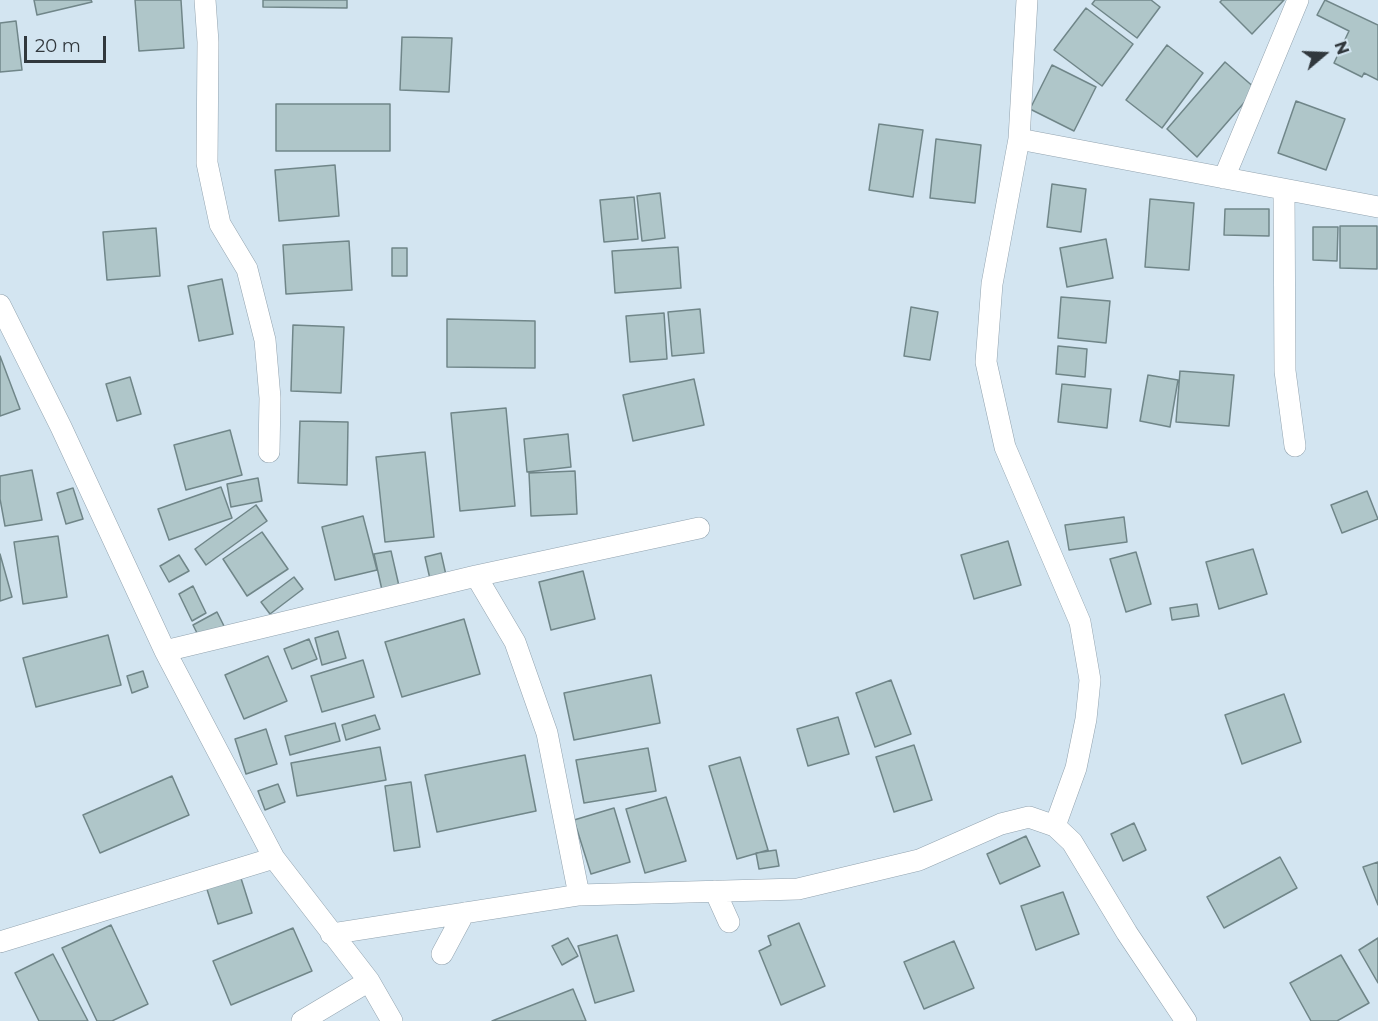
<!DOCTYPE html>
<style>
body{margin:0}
#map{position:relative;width:1378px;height:1021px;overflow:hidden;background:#d3e5f1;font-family:Montserrat,sans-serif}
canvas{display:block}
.north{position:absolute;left:1294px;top:24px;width:60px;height:60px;-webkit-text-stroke:4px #d3e5f1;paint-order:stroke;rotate:71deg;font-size:16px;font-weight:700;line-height:24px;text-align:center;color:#31383d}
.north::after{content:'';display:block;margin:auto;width:21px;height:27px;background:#31383d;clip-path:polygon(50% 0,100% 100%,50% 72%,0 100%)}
.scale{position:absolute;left:24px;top:36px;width:82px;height:27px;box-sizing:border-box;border:3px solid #31383d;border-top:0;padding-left:8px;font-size:18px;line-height:21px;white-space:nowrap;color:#31383d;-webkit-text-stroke:4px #d3e5f1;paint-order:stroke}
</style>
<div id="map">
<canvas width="1378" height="1021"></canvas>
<div class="north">N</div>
<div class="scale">20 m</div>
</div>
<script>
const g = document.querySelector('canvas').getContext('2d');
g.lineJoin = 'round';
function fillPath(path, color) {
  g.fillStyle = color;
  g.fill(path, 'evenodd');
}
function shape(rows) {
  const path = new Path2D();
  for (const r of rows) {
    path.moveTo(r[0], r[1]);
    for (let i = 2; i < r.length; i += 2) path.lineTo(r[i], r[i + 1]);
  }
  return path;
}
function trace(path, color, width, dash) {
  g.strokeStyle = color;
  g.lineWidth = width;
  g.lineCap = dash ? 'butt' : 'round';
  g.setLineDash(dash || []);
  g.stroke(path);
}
const building = shape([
 [34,0,91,0,92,2,37,15,34,0],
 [135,0,181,0,184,48,139,51,135,0],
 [263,0,347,0,347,8,263,7,263,0],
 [1095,0,1151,0,1160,7,1137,38,1092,4,1095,0],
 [1222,0,1284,0,1252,34,1220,2,1222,0],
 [1325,0,1378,25,1378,80,1364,73,1362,77,1334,63,1349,31,1317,15,1325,0],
 [1086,8,1133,44,1102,86,1054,50,1086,8],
 [16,21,22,70,0,72,0,23,16,21],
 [402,37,452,38,449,92,400,90,402,37],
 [1167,45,1203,73,1162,128,1126,100,1167,45],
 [1225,62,1256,89,1197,157,1167,129,1225,62],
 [1052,65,1096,87,1074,131,1030,109,1052,65],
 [1296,101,1345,119,1326,170,1278,153,1296,101],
 [276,104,390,104,390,151,276,151,276,104],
 [879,124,923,130,913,197,869,190,879,124],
 [936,139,981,145,975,203,930,198,936,139],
 [335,165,339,216,279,221,275,170,335,165],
 [1052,184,1086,189,1081,232,1047,227,1052,184],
 [660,193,665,238,642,241,637,196,660,193],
 [634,197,638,239,604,242,600,200,634,197],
 [1150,199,1194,203,1189,270,1145,267,1150,199],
 [1225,209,1269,209,1269,236,1224,235,1225,209],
 [1340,226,1377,226,1377,269,1340,268,1340,226],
 [1313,227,1338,227,1337,261,1313,260,1313,227],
 [156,228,160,276,107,280,103,232,156,228],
 [1106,239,1113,278,1067,287,1060,248,1106,239],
 [349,241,352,290,286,294,283,245,349,241],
 [678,247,681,288,615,293,612,251,678,247],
 [392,248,407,248,407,276,392,276,392,248],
 [222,279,233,334,199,341,188,286,222,279],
 [1061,297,1110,301,1106,343,1058,338,1061,297],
 [911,307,938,312,930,360,904,356,911,307],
 [700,309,704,353,672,356,668,312,700,309],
 [664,313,667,359,630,362,626,316,664,313],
 [447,319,535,321,535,368,447,367,447,319],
 [293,325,344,327,341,393,291,391,293,325],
 [1058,346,1087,349,1085,377,1056,374,1058,346],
 [0,356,20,409,0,416,0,356],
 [1180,371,1234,375,1229,426,1176,422,1180,371],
 [1148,375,1178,380,1170,427,1140,421,1148,375],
 [130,377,141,414,117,421,106,384,130,377],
 [694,379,704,425,633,441,623,395,694,379],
 [1062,384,1111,389,1107,428,1058,422,1062,384],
 [506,408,515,506,460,511,451,413,506,408],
 [300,421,348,422,347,485,298,483,300,421],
 [230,430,242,475,186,490,174,445,230,430],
 [568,434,571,467,527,472,524,439,568,434],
 [425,452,434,537,385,542,376,457,425,452],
 [32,470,42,520,5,526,0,499,0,476,32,470],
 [575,471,577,514,531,516,529,473,575,471],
 [258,478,262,501,231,507,227,484,258,478],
 [221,487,232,518,169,540,158,509,221,487],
 [73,488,83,519,66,524,57,493,73,488],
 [1367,491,1378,519,1342,533,1331,505,1367,491],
 [256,505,267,521,206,565,195,549,256,505],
 [363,516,377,570,335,580,322,527,363,516],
 [1124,517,1127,542,1069,550,1065,525,1124,517],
 [262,532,288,569,247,596,223,559,262,532],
 [58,536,67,597,23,604,14,542,58,536],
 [1008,541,1021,585,974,599,961,555,1008,541],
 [1253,549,1267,594,1219,609,1206,562,1253,549],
 [391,551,399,586,382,590,374,554,391,551],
 [1136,552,1151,604,1126,612,1110,559,1136,552],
 [441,553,446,575,430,579,425,557,441,553],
 [0,554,12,597,0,601,0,554],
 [179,555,189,571,169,582,160,566,179,555],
 [583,571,595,619,551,630,539,582,583,571],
 [294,577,303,589,270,614,261,602,294,577],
 [193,586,206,613,192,621,179,594,193,586],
 [1197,604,1199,616,1172,620,1170,608,1197,604],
 [217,612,224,626,200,639,193,625,217,612],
 [464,619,480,674,402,697,385,642,464,619],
 [338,631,346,658,322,665,315,638,338,631],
 [108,635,121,685,36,707,23,658,108,635],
 [309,639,317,659,292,669,284,649,309,639],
 [268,656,287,701,244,719,225,675,268,656],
 [363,660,374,697,322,712,311,676,363,660],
 [143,671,148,687,132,693,127,676,143,671],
 [651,675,660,723,574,740,564,693,651,675],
 [891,680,911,734,875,747,856,693,891,680],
 [1284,694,1301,742,1242,764,1225,715,1284,694],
 [375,715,380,729,346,740,342,725,375,715],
 [838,717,849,754,808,766,797,729,838,717],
 [335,723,340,741,290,755,285,736,335,723],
 [266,729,277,764,246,774,235,739,266,729],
 [914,745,932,800,894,812,876,757,914,745],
 [380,747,386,780,297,796,291,763,380,747],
 [648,748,656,791,584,803,576,760,648,748],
 [525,755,536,811,437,832,425,775,525,755],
 [740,757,768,850,737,859,709,766,740,757],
 [172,776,189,815,100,853,83,815,172,776],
 [411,782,420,847,394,851,385,786,411,782],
 [278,784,285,802,265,810,258,791,278,784],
 [666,797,686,861,645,873,626,809,666,797],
 [614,808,630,862,591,874,574,820,614,808],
 [1134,823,1146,850,1123,861,1111,834,1134,823],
 [1026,836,1040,866,1000,884,987,854,1026,836],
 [776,850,779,866,759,869,756,853,776,850],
 [1280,857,1297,888,1224,928,1207,897,1280,857],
 [1378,862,1378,905,1363,867,1378,862],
 [239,872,252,913,218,924,205,883,239,872],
 [1063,892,1079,934,1036,950,1021,906,1063,892],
 [799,923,825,986,781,1005,759,951,771,945,768,936,799,923],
 [111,925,148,1004,112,1021,97,1021,62,948,111,925],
 [293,928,312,971,231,1005,213,961,293,928],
 [617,935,634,991,595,1003,578,946,617,935],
 [568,938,578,956,562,965,552,946,568,938],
 [1378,938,1378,983,1359,950,1378,938],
 [954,941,974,988,924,1009,904,962,954,941],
 [53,954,88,1021,39,1021,15,973,53,954],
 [1341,955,1369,1003,1337,1021,1311,1021,1290,983,1341,955],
 [573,989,586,1021,492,1021,573,989]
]);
fillPath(building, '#afc6c9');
trace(building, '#708689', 1.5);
const minor = shape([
 [205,0,208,42,207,163,220,224,247,269,265,340,270,398,269,452],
 [1027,0,1019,139,992,284,986,362,1005,447,1080,622,1090,680,1086,719,1076,768,1055,826],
 [1019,139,1378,207],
 [1224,178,1298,0],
 [1284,190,1285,371,1295,446],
 [0,305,61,427,165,651,274,858,369,981,392,1021],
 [476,576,515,642,547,733,579,895],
 [165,651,476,576,699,528],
 [715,891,729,922],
 [331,934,579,895,798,889,919,860,1001,824,1029,817,1055,826,1072,842,1127,933,1186,1021],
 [0,942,274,858],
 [442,954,464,913],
 [302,1021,369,981]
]);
trace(minor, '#92a3af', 22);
trace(minor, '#fff', 21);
</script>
